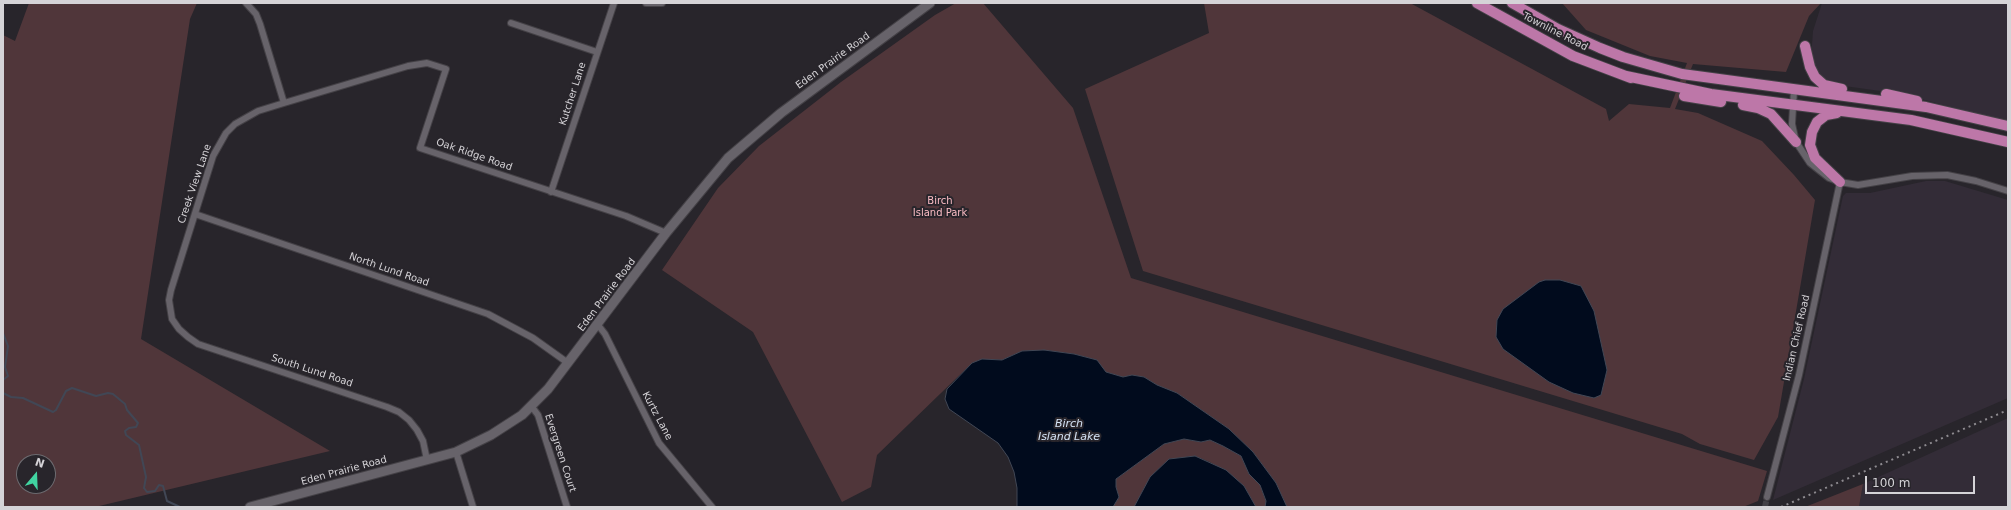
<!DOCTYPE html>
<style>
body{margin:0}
#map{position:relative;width:2011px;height:510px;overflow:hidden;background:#28252b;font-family:"DejaVu Sans",sans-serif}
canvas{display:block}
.frame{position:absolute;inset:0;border:4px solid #d5d3d7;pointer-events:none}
.north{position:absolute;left:16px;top:454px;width:40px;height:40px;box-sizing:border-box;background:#28252b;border:1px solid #6d6b70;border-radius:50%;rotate:19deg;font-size:11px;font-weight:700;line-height:16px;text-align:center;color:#d5d3d7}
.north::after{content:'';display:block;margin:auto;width:14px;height:18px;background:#41d4a1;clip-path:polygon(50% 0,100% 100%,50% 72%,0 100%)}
.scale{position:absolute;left:1865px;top:476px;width:110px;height:18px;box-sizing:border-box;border:2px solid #d5d3d7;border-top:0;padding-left:5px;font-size:12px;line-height:14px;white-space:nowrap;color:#d5d3d7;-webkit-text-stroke:3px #28252b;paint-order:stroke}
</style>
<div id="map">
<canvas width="2011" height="510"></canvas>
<div class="frame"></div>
<div class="north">N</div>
<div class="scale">100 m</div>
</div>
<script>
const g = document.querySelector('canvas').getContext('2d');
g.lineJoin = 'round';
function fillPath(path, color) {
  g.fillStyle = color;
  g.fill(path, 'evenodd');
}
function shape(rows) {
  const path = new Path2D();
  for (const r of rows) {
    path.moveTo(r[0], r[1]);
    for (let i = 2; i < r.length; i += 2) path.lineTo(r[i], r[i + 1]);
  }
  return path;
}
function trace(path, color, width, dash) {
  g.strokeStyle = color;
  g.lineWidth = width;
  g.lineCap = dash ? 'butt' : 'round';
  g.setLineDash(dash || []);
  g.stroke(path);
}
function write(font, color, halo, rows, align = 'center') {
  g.font = font + ' "DejaVu Sans",sans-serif';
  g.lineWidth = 4;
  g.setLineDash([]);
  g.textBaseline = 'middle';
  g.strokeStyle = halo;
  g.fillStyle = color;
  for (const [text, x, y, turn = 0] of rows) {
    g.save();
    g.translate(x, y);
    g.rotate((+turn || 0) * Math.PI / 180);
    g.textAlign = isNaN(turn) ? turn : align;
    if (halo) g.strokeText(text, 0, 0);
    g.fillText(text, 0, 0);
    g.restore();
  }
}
fillPath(shape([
 [1822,3,2008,3,2008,122,1902,94,1830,84,1816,75,1811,59,1813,31],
 [1926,181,1945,181,2008,200,2008,398,1773,500,1804,379,1843,196,1846,193,1870,193],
 [2008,418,2008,507,1859,507,1863,484]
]), '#332c37');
fillPath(shape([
 [29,3,197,3,190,19,141,339,330,451,95,507,3,507,3,35,15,41],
 [24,462,48,462,48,486,24,486],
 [956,3,983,3,1073,108,1131,278,1767,471,1758,501,1743,507,1287,507,1276,483,1253,452,1229,429,1177,393,1157,385,1144,377,1132,375,1123,377,1105,372,1097,360,1074,354,1044,350,1022,351,1002,360,982,359,972,363,877,455,871,487,842,502,753,332,662,270,718,188,759,146,841,82,935,15],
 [1204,3,1410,3,1606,109,1609,121,1629,104,1670,108,1687,63,1650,56,1586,30,1562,3,1821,3,1809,16,1786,72,1693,64,1675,109,1698,113,1762,141,1794,175,1815,200,1778,417,1754,460,1700,444,1682,434,1143,271,1085,89,1209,33],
 [1184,439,1201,442,1210,440,1223,446,1241,456,1249,474,1260,485,1266,502,1265,507,1256,507,1244,486,1210,462,1195,456,1169,459,1150,477,1134,507,1113,507,1119,497,1116,487,1116,479,1164,444],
 [1863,484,1859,507,1805,507]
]), '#50363a');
const water = shape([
 [1545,280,1560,280,1581,286,1594,311,1607,370,1601,395,1594,398,1573,393,1549,382,1503,349,1496,337,1497,320,1503,309,1539,282,1545,280],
 [1044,350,1074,354,1097,360,1106,372,1123,377,1132,375,1144,377,1157,385,1177,393,1229,429,1253,452,1276,483,1287,507,1265,507,1266,501,1260,485,1249,474,1241,456,1223,446,1210,440,1201,442,1184,439,1164,444,1116,479,1116,487,1119,497,1113,507,1017,507,1017,488,1014,472,1008,457,998,443,949,409,945,399,947,389,972,363,982,359,1002,360,1022,351,1044,350],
 [1195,456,1226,470,1244,486,1256,507,1134,507,1150,477,1169,459,1195,456]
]);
fillPath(water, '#010b1d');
trace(water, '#414755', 1);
trace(shape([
 [3,315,3,333,8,346,5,367,8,376,3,380],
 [3,393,11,397,23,398,53,412,56,410,66,391,72,388,96,396,108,393,113,394,125,404,127,410,138,423,136,427,129,428,125,431,126,435,139,445,146,477,144,488,147,492,155,491,159,485,163,486,167,501,180,507]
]), '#414755', 2);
trace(shape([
 [1765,507,1767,497]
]), '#423f45', 6, [6, 3]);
const street = shape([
 [246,3,256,14,260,24,284,103],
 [646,3,662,3],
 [511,23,597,52],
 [1794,90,1792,124,1796,142,1810,163,1829,178,1840,182,1858,185,1912,176,1947,175,1976,181,2008,191],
 [551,192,614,3],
 [195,214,488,314,533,338,568,363],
 [598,325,605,334,659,443,712,507],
 [532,407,538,415,567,507],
 [456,452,473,507],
 [427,460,423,441,417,430,409,420,399,412,387,407,198,344,188,337,179,329,172,319,169,300,171,290,213,156,226,133,235,124,258,111,284,103,408,66,427,63,446,69,420,148,626,216,666,233],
 [1767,497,1799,375,1840,182]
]);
const secondary = shape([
 [250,507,456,452,491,435,522,415,548,389,666,233,728,158,781,113,930,3]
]);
const primary = shape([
 [1477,3,1573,56,1631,78],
 [1512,3,1558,29,1600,48,1623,57,1682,74,1926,107,2008,126],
 [1805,46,1810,67,1815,77,1824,85,1842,89],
 [1626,76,1711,94,1911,120,2008,142],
 [1886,94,1917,101],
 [1684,96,1721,102],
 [1743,105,1758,108,1771,114,1796,142],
 [1837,113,1826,115,1817,122,1812,132,1810,145,1815,158,1840,182]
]);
trace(street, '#444146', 8);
trace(secondary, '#444146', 11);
trace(primary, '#444146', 12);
trace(street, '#67636a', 6);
trace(secondary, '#67636a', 9);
trace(primary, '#bd77a8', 10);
trace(shape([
 [1781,507,2008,410]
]), '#8e8b90', 2, [2, 4]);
write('10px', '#d5d3d7', '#28252b', [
 ["Townline Road",1555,32,27],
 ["Eden Prairie Road",833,61,-36],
 ["Kutcher Lane",573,94,-72],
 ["Oak Ridge Road",474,155,19],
 ["Creek View Lane",195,184,-71],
 ["North Lund Road",389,270,19],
 ["Eden Prairie Road",607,295,-53],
 ["Indian Chief Road",1797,338,-77],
 ["South Lund Road",312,371,18],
 ["Kurtz Lane",657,416,62],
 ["Evergreen Court",560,453,72],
 ["Eden Prairie Road",344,471,-15]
]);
write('10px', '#fcbdc5', '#28252b', [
 ["Birch",940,201],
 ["Island Park",940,213]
]);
write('italic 11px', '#d6e4f6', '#28252b', [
 ["Birch",1069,424],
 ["Island Lake",1069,437]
]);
</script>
